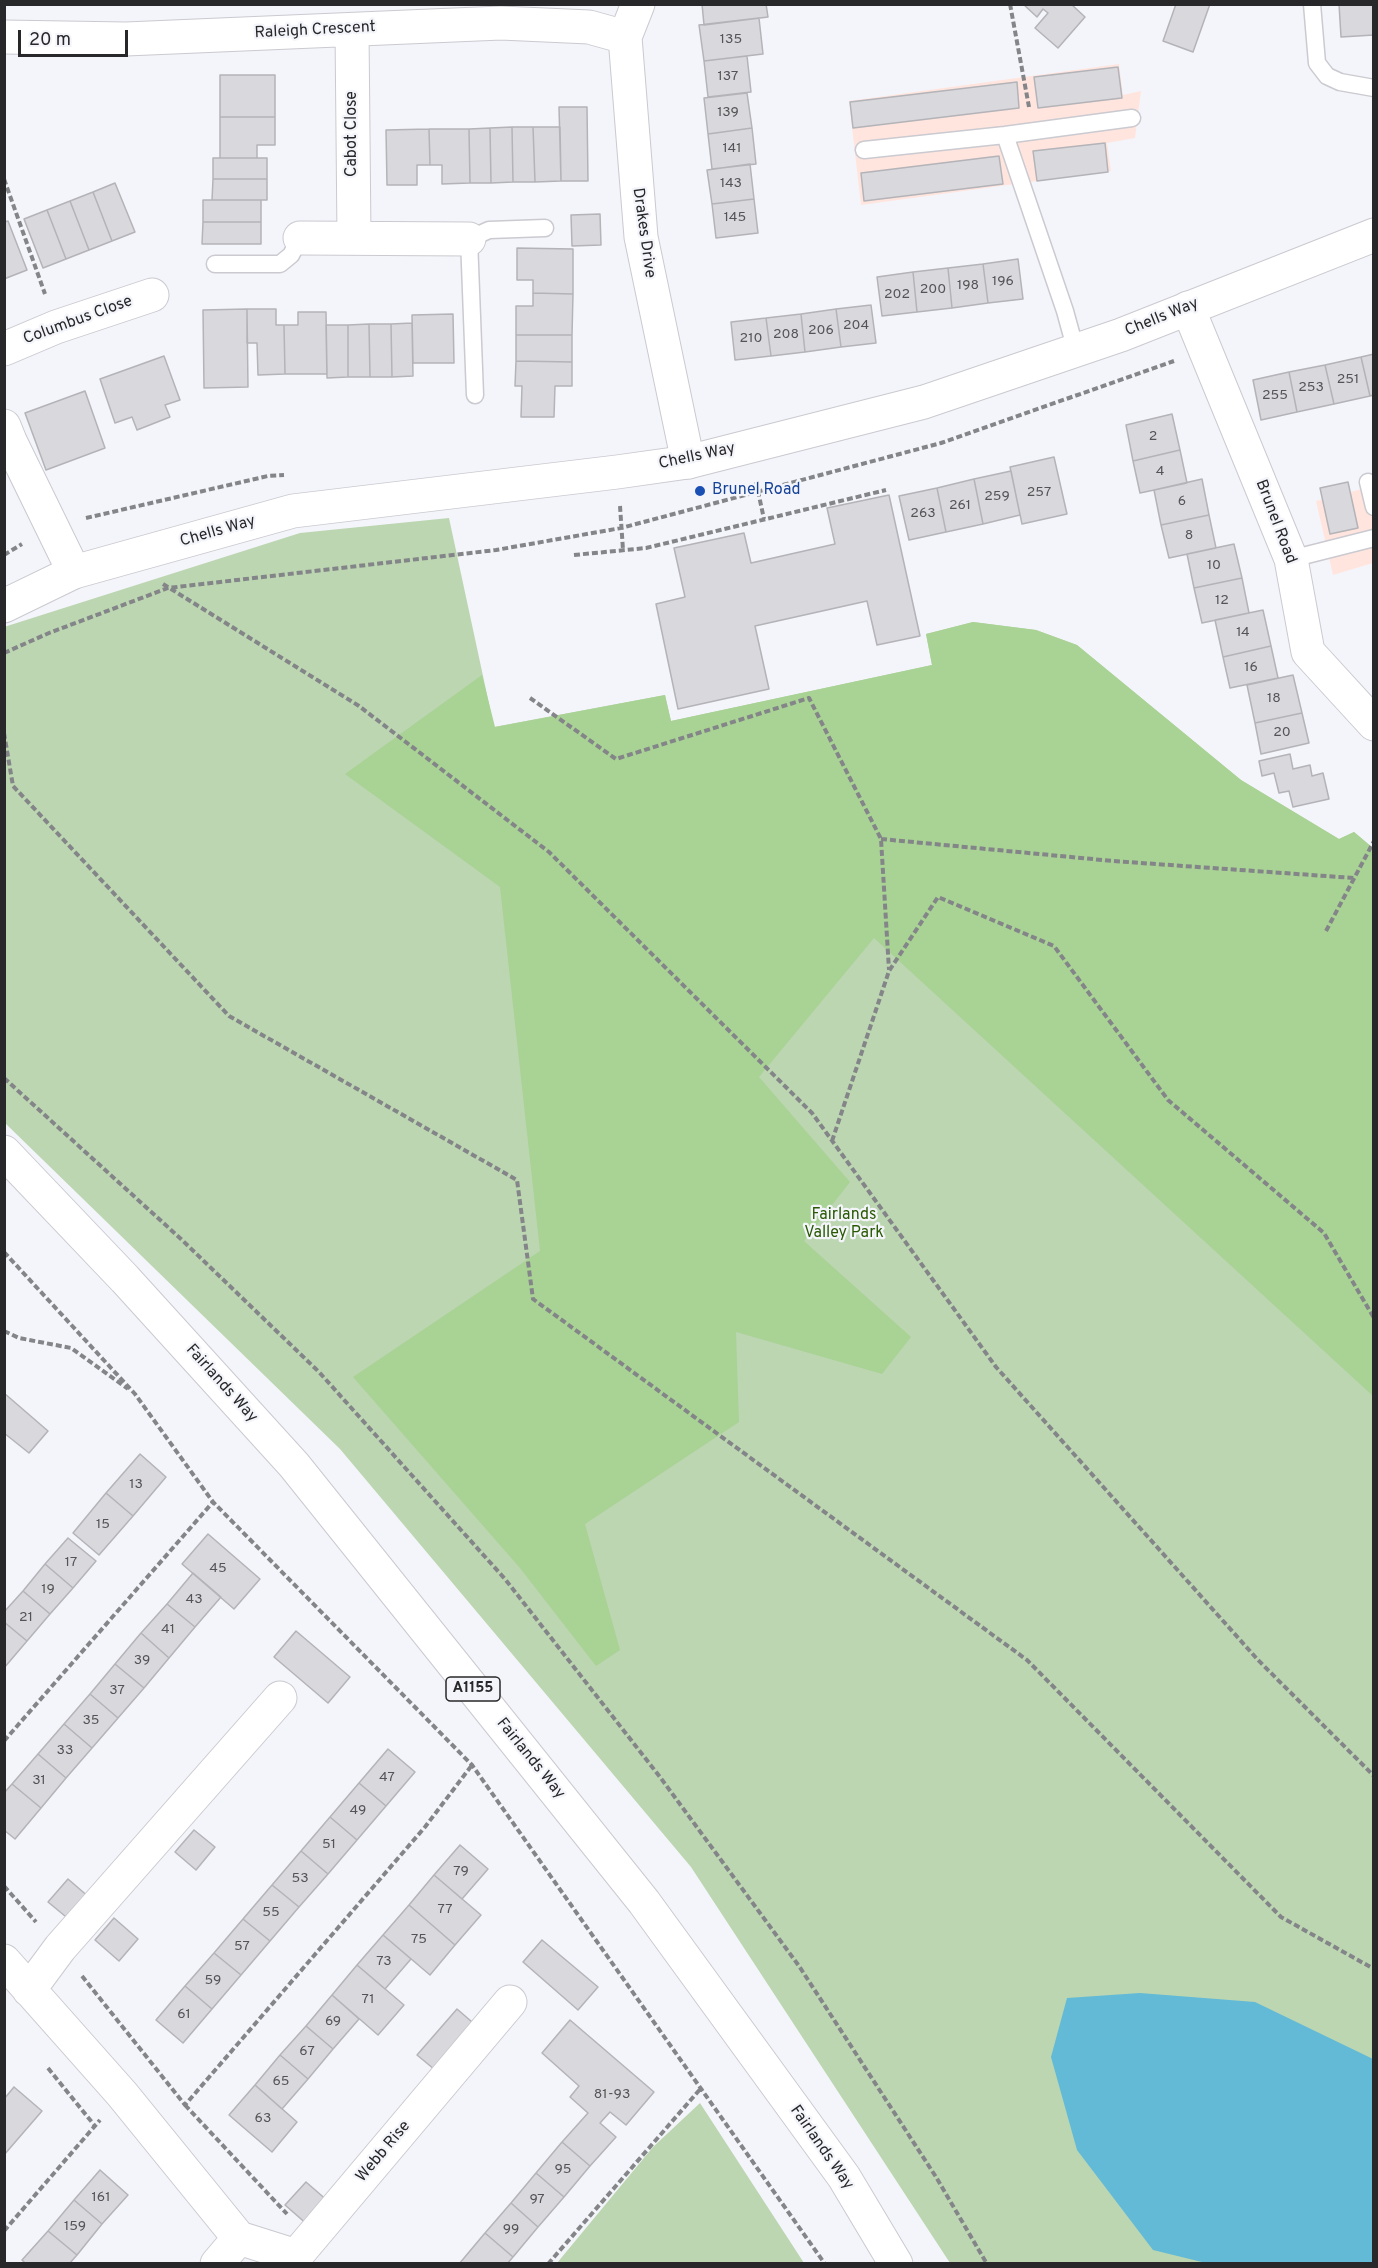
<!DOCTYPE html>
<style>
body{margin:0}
#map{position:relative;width:1378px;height:2268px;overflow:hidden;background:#f4f5fa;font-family:Overpass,sans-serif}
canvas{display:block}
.frame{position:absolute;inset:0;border:6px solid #28282a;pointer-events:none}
.scale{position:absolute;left:18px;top:30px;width:110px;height:27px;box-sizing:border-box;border:3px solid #28282a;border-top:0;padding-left:8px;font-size:18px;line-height:21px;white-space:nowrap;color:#28282a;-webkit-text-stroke:4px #f4f5fa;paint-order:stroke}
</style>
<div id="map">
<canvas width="1378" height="2268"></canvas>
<div class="frame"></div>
<div class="scale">20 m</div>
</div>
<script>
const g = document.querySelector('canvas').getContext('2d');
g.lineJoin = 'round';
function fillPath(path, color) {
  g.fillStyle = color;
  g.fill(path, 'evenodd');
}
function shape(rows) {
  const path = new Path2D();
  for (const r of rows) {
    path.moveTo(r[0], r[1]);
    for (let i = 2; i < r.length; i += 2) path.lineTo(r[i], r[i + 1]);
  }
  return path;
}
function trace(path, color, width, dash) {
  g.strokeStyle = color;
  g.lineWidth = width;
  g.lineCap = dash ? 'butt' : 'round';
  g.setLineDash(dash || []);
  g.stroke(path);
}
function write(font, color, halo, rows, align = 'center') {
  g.font = font + ' Overpass,sans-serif';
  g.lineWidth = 4.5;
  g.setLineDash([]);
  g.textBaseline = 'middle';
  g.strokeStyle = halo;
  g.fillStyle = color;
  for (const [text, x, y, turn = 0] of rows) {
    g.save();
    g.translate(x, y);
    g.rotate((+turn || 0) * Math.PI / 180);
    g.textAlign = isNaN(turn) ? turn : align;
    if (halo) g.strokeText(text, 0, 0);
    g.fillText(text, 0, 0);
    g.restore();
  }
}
fillPath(shape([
 [1119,64,1123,95,1141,91,1135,138,1107,143,1111,171,861,205,849,101],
 [1373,486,1373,563,1333,575,1316,501]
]), '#ffe5de');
fillPath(shape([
 [449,518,494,727,665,695,671,721,932,665,926,634,973,622,1036,630,1077,645,1241,780,1339,839,1354,832,1373,848,1373,2263,950,2263,691,1867,340,1449,5,1123,4,627,300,533],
 [700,2103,804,2263,557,2263,653,2147]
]), '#bcd6b1');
fillPath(shape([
 [973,622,1036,630,1077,645,1241,780,1339,839,1354,832,1373,848,1373,1396,874,938,759,1077,850,1182,804,1241,911,1337,882,1374,736,1332,739,1422,585,1524,620,1650,596,1666,520,1568,353,1377,540,1251,500,887,345,774,482,675,495,727,665,695,671,721,932,665,926,634]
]), '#a9d295');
fillPath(shape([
 [1140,1993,1255,2002,1373,2059,1373,2263,1206,2263,1153,2250,1077,2150,1051,2057,1067,1998]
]), '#62bad7');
const building = shape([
 [702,4,766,4,768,17,704,25,702,4],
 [1023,4,1071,4,1085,17,1058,48,1035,28,1048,13,1043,9,1037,17,1023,4],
 [1176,4,1210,4,1193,52,1163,41,1176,4],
 [1339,4,1374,4,1374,35,1341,37,1339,4],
 [759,18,763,54,704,61,699,25,759,18],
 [747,56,751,92,708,97,704,61,747,56],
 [1118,67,1122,98,1038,108,1034,77,1118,67],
 [220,75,275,75,275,117,220,117,220,75],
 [1017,82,1019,108,853,128,850,102,1017,82],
 [747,93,752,128,708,134,704,98,747,93],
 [559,107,587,107,588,181,561,181,559,107],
 [220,117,275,117,275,145,257,145,257,158,220,158,220,117],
 [512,127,533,127,535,182,513,182,512,127],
 [512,127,513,182,491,183,490,128,512,127],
 [533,127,560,127,561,181,535,182,533,127],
 [490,128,491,183,470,183,469,129,490,128],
 [752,128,756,164,712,169,708,134,752,128],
 [429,129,430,165,417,165,417,185,387,185,386,130,429,129],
 [429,129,469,129,470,183,442,184,442,165,430,165,429,129],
 [1105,143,1108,172,1037,181,1033,151,1105,143],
 [999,156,1003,184,864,201,861,173,999,156],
 [213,158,267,158,267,179,213,179,213,158],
 [750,164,754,199,712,204,707,170,750,164],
 [213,179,267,179,267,200,212,200,213,179],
 [115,183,135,232,112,241,93,192,115,183],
 [93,192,112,241,89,250,70,201,93,192],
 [754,199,758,233,716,238,712,204,754,199],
 [203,200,261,200,261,222,203,222,203,200],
 [70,201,89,250,66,259,47,210,70,201],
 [47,210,66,259,43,268,24,219,47,210],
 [600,214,601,245,572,246,571,215,600,214],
 [8,221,27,270,4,279,4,222,8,221],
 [203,222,261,222,261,244,202,244,203,222],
 [517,248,573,249,573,294,533,293,533,280,517,280,517,248],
 [1018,259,1023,299,988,303,983,264,1018,259],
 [983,264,988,303,952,308,948,268,983,264],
 [948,268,952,308,917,312,913,272,948,268],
 [913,272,917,312,882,316,877,277,913,272],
 [533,293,573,294,572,335,516,335,516,306,533,306,533,293],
 [871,305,876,343,841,347,836,309,871,305],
 [247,309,248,387,204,388,203,310,247,309],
 [247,309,276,309,276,325,284,325,285,374,258,375,257,343,247,343,247,309],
 [836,309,841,347,805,352,801,314,836,309],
 [298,312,326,312,327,374,285,374,284,325,298,325,298,312],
 [453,314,454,363,413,363,412,315,453,314],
 [801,314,805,352,771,356,766,318,801,314],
 [766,318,771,356,735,360,731,322,766,318],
 [412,323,413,376,392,377,391,324,412,323],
 [369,324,391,324,392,377,370,377,369,324],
 [369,324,370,377,348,377,348,325,369,324],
 [326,325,348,325,348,377,327,378,326,325],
 [516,335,572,335,572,362,516,361,516,335],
 [1374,354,1374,395,1370,396,1361,357,1374,354],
 [164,356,180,400,165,405,170,417,137,430,132,417,115,423,100,379,164,356],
 [1361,357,1370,396,1334,404,1325,365,1361,357],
 [516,361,572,362,572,386,555,386,554,417,521,417,522,386,515,386,516,361],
 [1325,365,1334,404,1297,412,1289,372,1325,365],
 [1289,372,1297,412,1261,420,1253,380,1289,372],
 [85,391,105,448,46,470,25,413,85,391],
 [1172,414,1180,450,1133,461,1126,425,1172,414],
 [1180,450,1187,483,1140,493,1133,461,1180,450],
 [1054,457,1067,514,1022,524,1010,467,1054,457],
 [1011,471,1020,515,983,524,974,479,1011,471],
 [974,479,983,524,946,532,937,488,974,479],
 [1202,479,1209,515,1161,525,1154,490,1202,479],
 [1348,482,1358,528,1330,534,1320,488,1348,482],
 [937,488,946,532,909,540,899,496,937,488],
 [889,495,920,636,877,645,867,601,755,626,769,689,678,709,656,604,685,597,674,548,744,533,751,563,835,544,827,508,889,495],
 [1209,515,1216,548,1169,558,1161,525,1209,515],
 [1234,544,1242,578,1194,588,1187,554,1234,544],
 [1242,578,1249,613,1202,623,1194,588,1242,578],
 [1263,610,1271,646,1223,657,1215,620,1263,610],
 [1271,646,1278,678,1230,688,1223,657,1271,646],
 [1293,675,1302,713,1255,723,1247,685,1293,675],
 [1302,713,1309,743,1261,754,1255,723,1302,713],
 [1290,754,1293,769,1310,765,1312,776,1323,773,1329,799,1293,807,1289,791,1279,793,1274,773,1262,776,1259,761,1290,754],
 [4,1393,48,1431,29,1453,4,1433,4,1393],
 [140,1454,166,1477,133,1516,106,1493,140,1454],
 [106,1493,133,1516,99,1555,73,1533,106,1493],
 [208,1534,260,1579,234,1609,182,1564,208,1534],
 [68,1538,96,1561,73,1588,45,1564,68,1538],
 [45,1564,73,1588,50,1614,23,1591,45,1564],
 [193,1573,221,1597,195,1627,167,1604,193,1573],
 [23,1591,50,1614,27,1641,4,1622,4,1612,23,1591],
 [167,1604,195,1627,169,1658,141,1633,167,1604],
 [4,1622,27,1641,4,1668,4,1622],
 [296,1631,350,1677,328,1703,274,1657,296,1631],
 [141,1633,169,1658,144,1688,115,1664,141,1633],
 [115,1664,144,1688,118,1718,90,1694,115,1664],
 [90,1694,118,1718,92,1748,64,1724,90,1694],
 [64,1724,92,1748,66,1778,38,1754,64,1724],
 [388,1749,415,1772,386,1806,359,1783,388,1749],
 [38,1754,66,1778,41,1808,12,1784,38,1754],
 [359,1783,386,1806,357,1840,330,1817,359,1783],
 [12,1784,41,1808,15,1839,4,1830,4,1793,12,1784],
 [330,1817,357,1840,328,1874,301,1851,330,1817],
 [194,1830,215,1847,196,1870,175,1852,194,1830],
 [460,1845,488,1869,462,1899,434,1875,460,1845],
 [301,1851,328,1874,299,1907,272,1885,301,1851],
 [434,1875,481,1915,455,1945,409,1905,434,1875],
 [68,1879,90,1898,71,1921,48,1902,68,1879],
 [272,1885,299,1907,270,1941,243,1919,272,1885],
 [409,1905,455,1945,430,1975,383,1935,409,1905],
 [114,1918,138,1939,119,1961,95,1940,114,1918],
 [243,1919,270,1941,241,1975,214,1953,243,1919],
 [383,1935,411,1959,385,1989,357,1965,383,1935],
 [542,1940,598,1987,578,2010,523,1962,542,1940],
 [214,1953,241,1975,212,2009,185,1986,214,1953],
 [357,1965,404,2005,378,2035,332,1995,357,1965],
 [185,1986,212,2009,183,2043,156,2020,185,1986],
 [332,1995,359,2019,333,2049,306,2026,332,1995],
 [457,2009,479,2028,440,2074,417,2055,457,2009],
 [570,2020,654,2092,626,2125,610,2112,600,2123,616,2137,590,2166,562,2142,588,2113,570,2097,579,2086,542,2053,570,2020],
 [306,2026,333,2049,308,2079,280,2055,306,2026],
 [280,2055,308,2079,282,2109,255,2085,280,2055],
 [255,2085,297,2122,272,2152,229,2115,255,2085],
 [14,2087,42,2111,4,2155,4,2099,14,2087],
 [562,2142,590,2166,564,2197,536,2173,562,2142],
 [100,2170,128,2195,102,2224,74,2200,100,2170],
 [536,2173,564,2197,538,2227,511,2203,536,2173],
 [306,2182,329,2202,309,2226,285,2205,306,2182],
 [74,2200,102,2224,77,2255,48,2231,74,2200],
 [511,2203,538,2227,513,2257,485,2233,511,2203],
 [48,2231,77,2255,69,2264,26,2264,22,2260,48,2231],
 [485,2233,513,2257,507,2264,459,2264,485,2233]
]);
fillPath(building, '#d8d8dd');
trace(building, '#b3b3b8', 1.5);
const lane = shape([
 [1312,4,1317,63,1327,76,1340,82,1374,88],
 [1005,135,1065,311,1076,351],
 [864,150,1005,135,1132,118],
 [215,264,280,264,291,255,300,238],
 [475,395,469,239,489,230,545,228],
 [1368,482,1374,507],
 [1291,559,1374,538]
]);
const street = shape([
 [638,4,625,37,641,237,688,462],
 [352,30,354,238],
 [4,37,126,39,501,23,589,27,625,37],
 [300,238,469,239],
 [1188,308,1291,559,1308,652,1374,724],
 [4,349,56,327,152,295],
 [4,426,10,441,74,572],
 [4,1961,122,2094,239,2238,217,2264],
 [29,1990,60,1948,280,1698],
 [239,2238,296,2256,510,2002]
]);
const secondary = shape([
 [4,606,74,572,293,511,617,472,688,462,924,402,1121,335,1374,235]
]);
const primary = shape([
 [4,1152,125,1279,294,1465,644,1902,844,2177,896,2264]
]);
trace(lane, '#cacad0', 19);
trace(street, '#cacad0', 35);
trace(secondary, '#cacad0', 35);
trace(primary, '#cacad0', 35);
trace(shape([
 [1010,4,1029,107],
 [4,179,45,294],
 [756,482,764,519],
 [620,506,623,550],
 [86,518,268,476,284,475],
 [4,555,22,544],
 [574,555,646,548,886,490],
 [163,584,359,706,549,852,812,1113,996,1367,1258,1660,1374,1776],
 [4,653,49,633,168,588,496,550,621,528,941,443,1174,361],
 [530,698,616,759,809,698,881,839,889,970],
 [4,733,13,786,229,1016,517,1180,533,1299,1027,1660,1281,1917,1374,1969],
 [881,839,1113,861,1354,878],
 [1326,931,1374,841],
 [4,1078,181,1239,319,1372,505,1579,660,1777,799,1966,936,2177,987,2264],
 [832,1141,889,971,938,897,1054,946,1168,1100,1324,1233,1374,1318],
 [4,1252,135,1394,213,1502,472,1765,825,2264],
 [4,1331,19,1338,71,1348,128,1389],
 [4,1741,213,1502],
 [4,1886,36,1922],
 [82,1976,185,2105,425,1827,472,1765],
 [48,2068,95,2126],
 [185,2105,287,2214],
 [4,2231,100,2120],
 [548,2264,702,2087]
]), '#848588', 4, [6, 3]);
trace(lane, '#fff', 16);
trace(street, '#fff', 33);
trace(secondary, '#fff', 33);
trace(primary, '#fff', 33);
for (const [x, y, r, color] of [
 [700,491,6,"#1a4fb4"]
]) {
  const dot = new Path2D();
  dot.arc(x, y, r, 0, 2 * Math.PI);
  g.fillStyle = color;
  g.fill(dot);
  trace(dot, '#f4f5fa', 2);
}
write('14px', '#545457', null, [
 ["135",731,40],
 ["137",728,77],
 ["139",728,113],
 ["141",732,149],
 ["143",731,184],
 ["145",735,218],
 ["196",1003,282],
 ["198",968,286],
 ["200",933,290],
 ["202",897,295],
 ["204",856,326],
 ["206",821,331],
 ["208",786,335],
 ["210",751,339],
 ["251",1348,380],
 ["253",1311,388],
 ["255",1275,396],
 ["2",1153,437],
 ["4",1160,472],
 ["257",1039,493],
 ["259",997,497],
 ["6",1182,502],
 ["261",960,506],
 ["263",923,514],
 ["8",1189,536],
 ["10",1214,566],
 ["12",1222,601],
 ["14",1243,633],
 ["16",1251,668],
 ["18",1274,699],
 ["20",1282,733],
 ["13",136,1485],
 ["15",103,1525],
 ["17",71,1563],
 ["45",218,1569],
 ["19",48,1590],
 ["43",194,1600],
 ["21",26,1618],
 ["41",168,1630],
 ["39",142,1661],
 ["37",117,1691],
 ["35",91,1721],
 ["33",65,1751],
 ["47",387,1778],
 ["31",39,1781],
 ["49",358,1811],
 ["51",329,1845],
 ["79",461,1872],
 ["53",300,1879],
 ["77",445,1910],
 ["55",271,1913],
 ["75",419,1940],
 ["57",242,1947],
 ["73",384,1962],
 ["59",213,1981],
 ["71",368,2000],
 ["61",184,2015],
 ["69",333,2022],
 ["67",307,2052],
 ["65",281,2082],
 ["81-93",612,2095],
 ["63",263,2119],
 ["95",563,2170],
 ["161",101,2198],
 ["97",537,2200],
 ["159",75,2227],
 ["99",511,2230]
]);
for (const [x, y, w] of [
 [473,1689,54]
]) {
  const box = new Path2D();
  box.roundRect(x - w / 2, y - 12, w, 24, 4.5);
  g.fillStyle = '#f4f5fa';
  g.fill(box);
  trace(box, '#28282a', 1.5);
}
write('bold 15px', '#28282a', null, [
 ["A1155",473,1689]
]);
write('16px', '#28282a', '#f4f5fa', [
 ["Raleigh Crescent",315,31,-3],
 ["Cabot Close",353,134,-90],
 ["Drakes Drive",643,233,82],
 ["Chells Way",1162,318,-22],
 ["Columbus Close",78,321,-20],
 ["Chells Way",697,457,-12],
 ["Brunel Road",1275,522,69],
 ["Chells Way",218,532,-16],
 ["Fairlands Way",221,1384,48],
 ["Fairlands Way",530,1759,51],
 ["Fairlands Way",821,2148,55],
 ["Webb Rise",384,2152,-50]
]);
write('16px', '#164399', '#f4f5fa', [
 ["Brunel Road",712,491]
], 'left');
write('16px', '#285900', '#f4f5fa', [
 ["Fairlands",844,1216],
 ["Valley Park",844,1234]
]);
</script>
